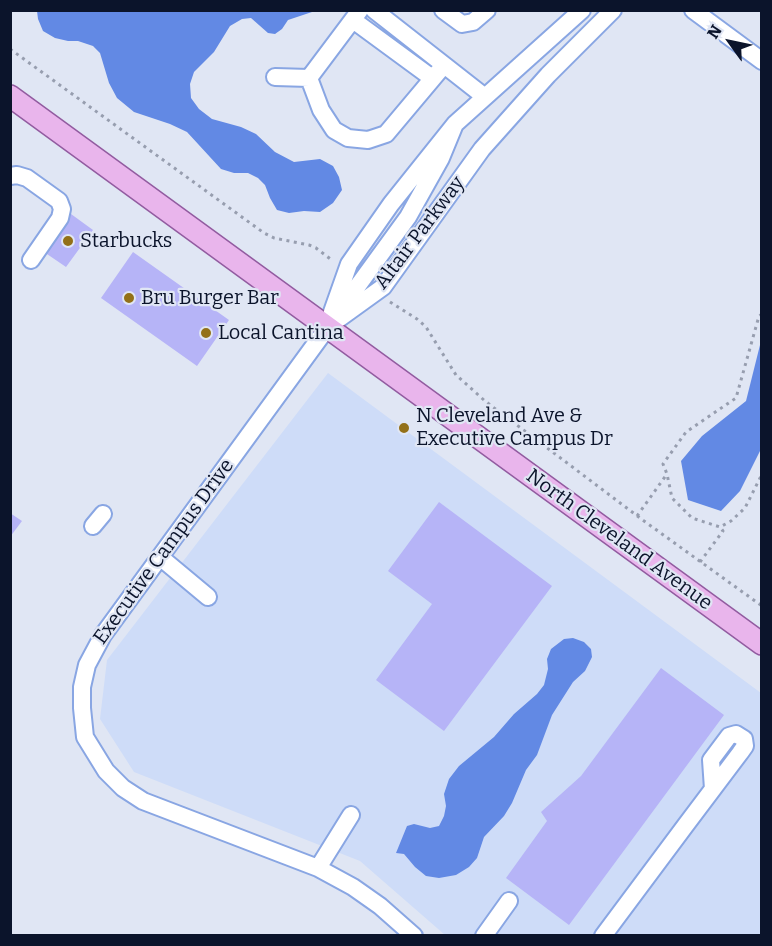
<!DOCTYPE html>
<style>
body{margin:0}
#map{position:relative;width:772px;height:946px;overflow:hidden;background:#e0e6f4;font-family:Bitter,serif}
canvas{display:block}
.frame{position:absolute;inset:0;border:12px solid #0b142b;pointer-events:none}
.north{position:absolute;left:700px;top:12px;width:60px;height:60px;-webkit-text-stroke:4px #e0e6f4;paint-order:stroke;rotate:303deg;font-size:16px;font-weight:700;line-height:24px;text-align:center;color:#0b142b}
.north::after{content:'';display:block;margin:auto;width:21px;height:27px;background:#0b142b;clip-path:polygon(50% 0,100% 100%,50% 72%,0 100%)}
</style>
<div id="map">
<canvas width="772" height="946"></canvas>
<div class="frame"></div>
<div class="north">N</div>
</div>
<script>
const g = document.querySelector('canvas').getContext('2d');
g.lineJoin = 'round';
function fillPath(path, color) {
  g.fillStyle = color;
  g.fill(path, 'evenodd');
}
function shape(rows) {
  const path = new Path2D();
  for (const r of rows) {
    path.moveTo(r[0], r[1]);
    for (let i = 2; i < r.length; i += 2) path.lineTo(r[i], r[i + 1]);
  }
  return path;
}
function trace(path, color, width, dash) {
  g.strokeStyle = color;
  g.lineWidth = width;
  g.lineCap = dash ? 'butt' : 'round';
  g.setLineDash(dash || []);
  g.stroke(path);
}
function write(font, color, halo, rows, align = 'center') {
  g.font = font + ' Bitter,serif';
  g.lineWidth = 4.5;
  g.setLineDash([]);
  g.textBaseline = 'middle';
  g.strokeStyle = halo;
  g.fillStyle = color;
  for (const [text, x, y, turn = 0] of rows) {
    g.save();
    g.translate(x, y);
    g.rotate((+turn || 0) * Math.PI / 180);
    g.textAlign = isNaN(turn) ? turn : align;
    if (halo) g.strokeText(text, 0, 0);
    g.fillText(text, 0, 0);
    g.restore();
  }
}
fillPath(shape([
 [328,373,761,693,761,935,445,935,360,861,134,772,100,719,107,660]
]), '#cedcf8');
fillPath(shape([
 [37,11,315,11,288,20,282,29,275,34,268,33,251,18,242,19,230,26,214,52,194,72,190,84,191,98,199,109,212,119,241,127,256,134,275,152,294,162,320,159,333,166,339,177,342,190,333,203,320,212,304,211,289,213,277,210,270,198,265,185,258,178,248,173,234,173,221,169,187,132,170,124,134,112,117,98,109,83,100,53,93,46,78,41,68,41,55,38,43,31,38,19],
 [761,341,761,449,740,491,721,511,688,500,681,461,702,436,746,401],
 [573,638,584,642,591,649,592,657,585,671,573,682,552,715,537,755,526,770,512,803,504,816,484,837,477,858,469,867,456,875,439,878,426,876,415,867,404,854,396,853,407,826,414,824,430,828,439,826,444,816,446,806,444,794,449,779,459,766,494,737,514,714,537,694,544,685,548,669,547,659,551,649,564,639]
]), '#6289e4');
fillPath(shape([
 [71,214,93,230,66,267,44,252],
 [133,252,229,320,197,366,101,298],
 [439,502,552,586,444,731,376,680,432,604,388,571],
 [10,513,22,521,10,537],
 [661,668,724,715,569,925,506,878,547,821,541,812,581,776]
]), '#b6b4f7');
const minor = shape([
 [360,10,309,78,321,110,334,130,348,138,368,140,386,134,444,65],
 [374,10,485,97],
 [443,10,462,24,473,22,487,10],
 [693,10,762,61],
 [353,20,432,78],
 [275,77,309,78],
 [10,176,17,175,27,178,59,201,62,209,60,218,31,260],
 [332,312,349,264,391,204,455,124,582,10],
 [340,318,383,287,482,149,548,75,613,10],
 [93,526,103,514],
 [160,557,208,597],
 [318,868,351,815],
 [414,936,380,906,353,887,318,868,143,801,123,788,106,771,85,737,82,708,82,687,87,665,103,635,408,217,441,158,455,124],
 [484,936,509,901],
 [603,936,685,826,740,753,745,746,744,739,736,734,729,736,711,760,713,789]
]);
const major = shape([
 [10,96,762,644]
]);
trace(minor, '#89a6e3', 20);
trace(major, '#925ca0', 24);
trace(shape([
 [10,49,264,233,274,238,309,245,316,248,333,261],
 [390,302,417,319,426,327,456,375,485,401,644,521,762,606],
 [762,314,759,316,736,398,686,432,663,464,667,474,672,498,692,518,720,527,731,521,745,508,762,474],
 [637,516,667,474],
 [700,562,723,531,720,527]
]), '#979eaf', 3, [3, 4.5]);
trace(minor, '#fff', 16);
trace(major, '#e9b5ec', 21);
for (const [x, y, r, color] of [
 [68,241,6,"#937018"],
 [129,298,6,"#937018"],
 [206,333,6,"#937018"],
 [404,428,6,"#937018"]
]) {
  const dot = new Path2D();
  dot.arc(x, y, r, 0, 2 * Math.PI);
  g.fillStyle = color;
  g.fill(dot);
  trace(dot, '#e0e6f4', 2);
}
write('20px', '#0b142b', '#e0e6f4', [
 ["Altair Parkway",420,233,-53],
 ["North Cleveland Avenue",619,540,36],
 ["Executive Campus Drive",164,552,-54]
]);
write('20px', '#0b142b', '#e0e6f4', [
 ["Starbucks",80,241],
 ["Bru Burger Bar",141,298],
 ["Local Cantina",218,333],
 ["N Cleveland Ave &",416,416],
 ["Executive Campus Dr",416,439]
], 'left');
</script>
